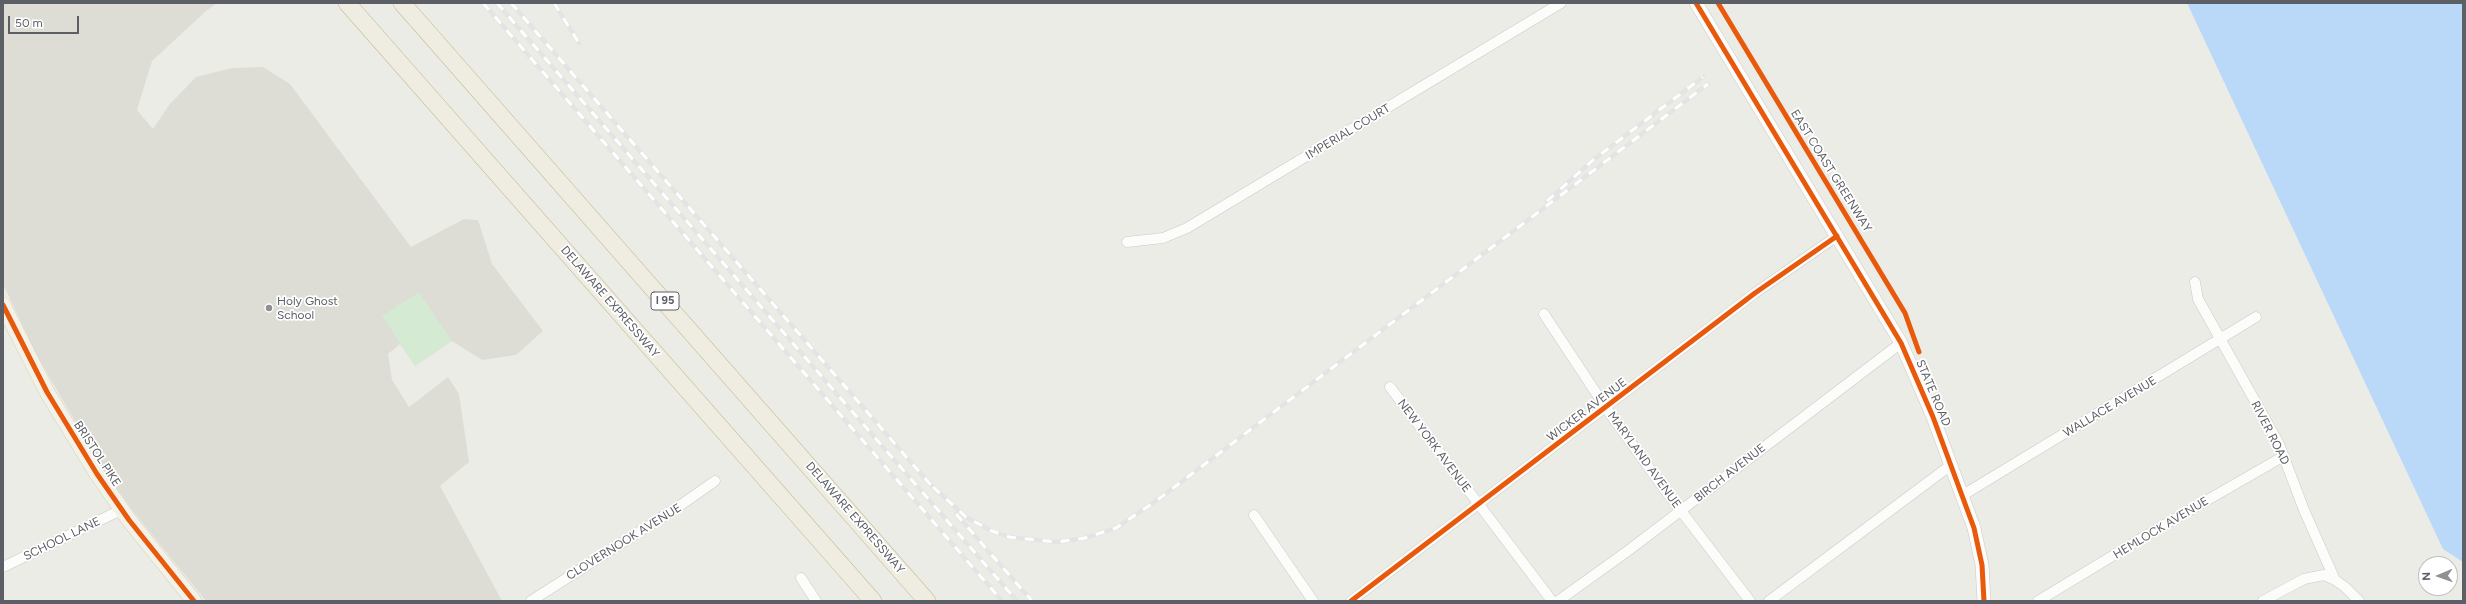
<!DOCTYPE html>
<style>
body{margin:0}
#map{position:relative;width:2466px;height:604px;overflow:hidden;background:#ecece7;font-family:Figtree,sans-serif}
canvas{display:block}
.frame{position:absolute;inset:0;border:4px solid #5c6066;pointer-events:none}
.north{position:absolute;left:2418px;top:556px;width:40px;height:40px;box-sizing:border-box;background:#fff;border:1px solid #bebfc2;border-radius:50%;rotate:268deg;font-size:11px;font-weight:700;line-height:16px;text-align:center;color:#5c6066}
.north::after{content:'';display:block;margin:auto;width:14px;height:18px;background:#8e9193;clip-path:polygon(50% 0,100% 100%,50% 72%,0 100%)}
.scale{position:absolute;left:8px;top:16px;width:71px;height:18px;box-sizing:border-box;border:2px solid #5c6066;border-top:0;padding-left:5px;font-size:12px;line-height:14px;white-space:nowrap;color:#5c6066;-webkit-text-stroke:3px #fff;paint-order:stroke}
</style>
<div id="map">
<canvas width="2466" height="604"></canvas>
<div class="frame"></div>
<div class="north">N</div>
<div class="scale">50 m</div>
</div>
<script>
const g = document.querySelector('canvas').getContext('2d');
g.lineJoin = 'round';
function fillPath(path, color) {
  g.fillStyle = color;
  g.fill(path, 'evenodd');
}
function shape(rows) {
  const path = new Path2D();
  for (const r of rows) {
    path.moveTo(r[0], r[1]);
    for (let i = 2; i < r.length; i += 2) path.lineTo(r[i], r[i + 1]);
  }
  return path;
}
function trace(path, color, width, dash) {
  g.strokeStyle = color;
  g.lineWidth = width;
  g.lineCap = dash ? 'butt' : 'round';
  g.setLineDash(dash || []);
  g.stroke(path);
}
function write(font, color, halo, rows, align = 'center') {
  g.font = font + ' Figtree,sans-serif';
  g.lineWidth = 3.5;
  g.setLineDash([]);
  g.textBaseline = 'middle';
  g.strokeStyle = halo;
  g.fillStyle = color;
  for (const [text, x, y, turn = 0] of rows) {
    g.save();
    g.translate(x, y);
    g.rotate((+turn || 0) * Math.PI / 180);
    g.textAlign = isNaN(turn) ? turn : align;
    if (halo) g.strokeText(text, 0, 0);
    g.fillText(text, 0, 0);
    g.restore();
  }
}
fillPath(shape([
 [3,3,217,3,206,11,152,61,137,110,153,129,169,105,196,77,232,68,263,67,290,84,411,247,464,219,478,220,492,264,543,331,516,355,482,360,452,341,415,366,400,344,388,354,392,380,409,407,448,377,459,394,469,462,440,486,502,601,206,601,133,511,102,467,36,354,3,284]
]), '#dddcd5');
fillPath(shape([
 [419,292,452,341,415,366,382,316]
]), '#d4ead3');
fillPath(shape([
 [2187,3,2463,3,2463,562,2443,549]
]), '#bad8f8');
const minor = shape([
 [1127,242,1163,238,1187,228,1561,3],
 [2195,282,2198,299,2279,444,2304,510,2335,580,2345,587,2359,601],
 [1544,314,1606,408,1665,490,1750,601],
 [1390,387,1552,601],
 [1963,495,2256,317],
 [1254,515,1313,601],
 [3,567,121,510],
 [801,578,816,601],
 [531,601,678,507,715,481],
 [1351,601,1755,293,1837,236],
 [1558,601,1629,550,1901,343],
 [1769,601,1951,465],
 [2038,601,2157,529,2284,456],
 [2263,601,2304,579,2324,575,2335,580]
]);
const secondary = shape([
 [1696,3,1901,343,1933,417,1974,528,1982,565,1984,601]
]);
const primary = shape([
 [3,305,47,392,97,474,129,520,194,601]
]);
const motorway = shape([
 [347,3,873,601],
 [402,3,927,601]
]);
trace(minor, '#c9c9c8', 11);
trace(secondary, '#c9cac9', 14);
trace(primary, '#d5cfb4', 16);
trace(motorway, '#c5ba93', 18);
trace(minor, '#fcfcfb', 10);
trace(secondary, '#fcfcfb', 13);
trace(primary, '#f3f2e8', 15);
trace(motorway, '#efede1', 17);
const rail = shape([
 [483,3,1002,601],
 [497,3,1017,601],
 [511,3,936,491],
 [554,3,579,43],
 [1547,201,1593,160,1703,77],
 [933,487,966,517,992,531,1009,537,1057,542,1085,538,1116,528,1156,501,1708,84],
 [956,514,1032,601]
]);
trace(rail, '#e4e4e4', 4.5);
trace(rail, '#fff', 3, [9]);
trace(shape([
 [1696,3,1901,343,1933,417,1974,528,1982,565,1984,601],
 [1718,3,1905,313,1919,352],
 [3,305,47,392,97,474,129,520,194,601],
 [1351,601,1755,293,1837,236]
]), '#e8590c', 5);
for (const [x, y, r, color] of [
 [269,308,4,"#8e9193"]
]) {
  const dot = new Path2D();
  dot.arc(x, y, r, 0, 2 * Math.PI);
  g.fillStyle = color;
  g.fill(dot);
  trace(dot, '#fff', 1.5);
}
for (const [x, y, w] of [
 [665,301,28]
]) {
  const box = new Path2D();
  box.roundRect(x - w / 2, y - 9, w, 18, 3);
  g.fillStyle = '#fff';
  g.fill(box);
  trace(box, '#5c6066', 1);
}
write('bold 11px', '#5c6066', null, [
 ["I 95",665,301]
]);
write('12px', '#5c6066', '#fff', [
 ["IMPERIAL COURT",1348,132,-31],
 ["EAST COAST GREENWAY",1831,171,58],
 ["DELAWARE EXPRESSWAY",610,302,49],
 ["STATE ROAD",1933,393,67],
 ["WALLACE AVENUE",2110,407,-31],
 ["WICKER AVENUE",1587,410,-37],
 ["RIVER ROAD",2270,433,63],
 ["NEW YORK AVENUE",1434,446,53],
 ["BRISTOL PIKE",97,454,57],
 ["MARYLAND AVENUE",1644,460,54],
 ["BIRCH AVENUE",1730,473,-38],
 ["DELAWARE EXPRESSWAY",855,518,49],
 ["HEMLOCK AVENUE",2161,528,-31],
 ["SCHOOL LANE",62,539,-26],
 ["CLOVERNOOK AVENUE",624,542,-32]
]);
write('12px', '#5c6066', '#fff', [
 ["Holy Ghost",277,301],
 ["School",277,315]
], 'left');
</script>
